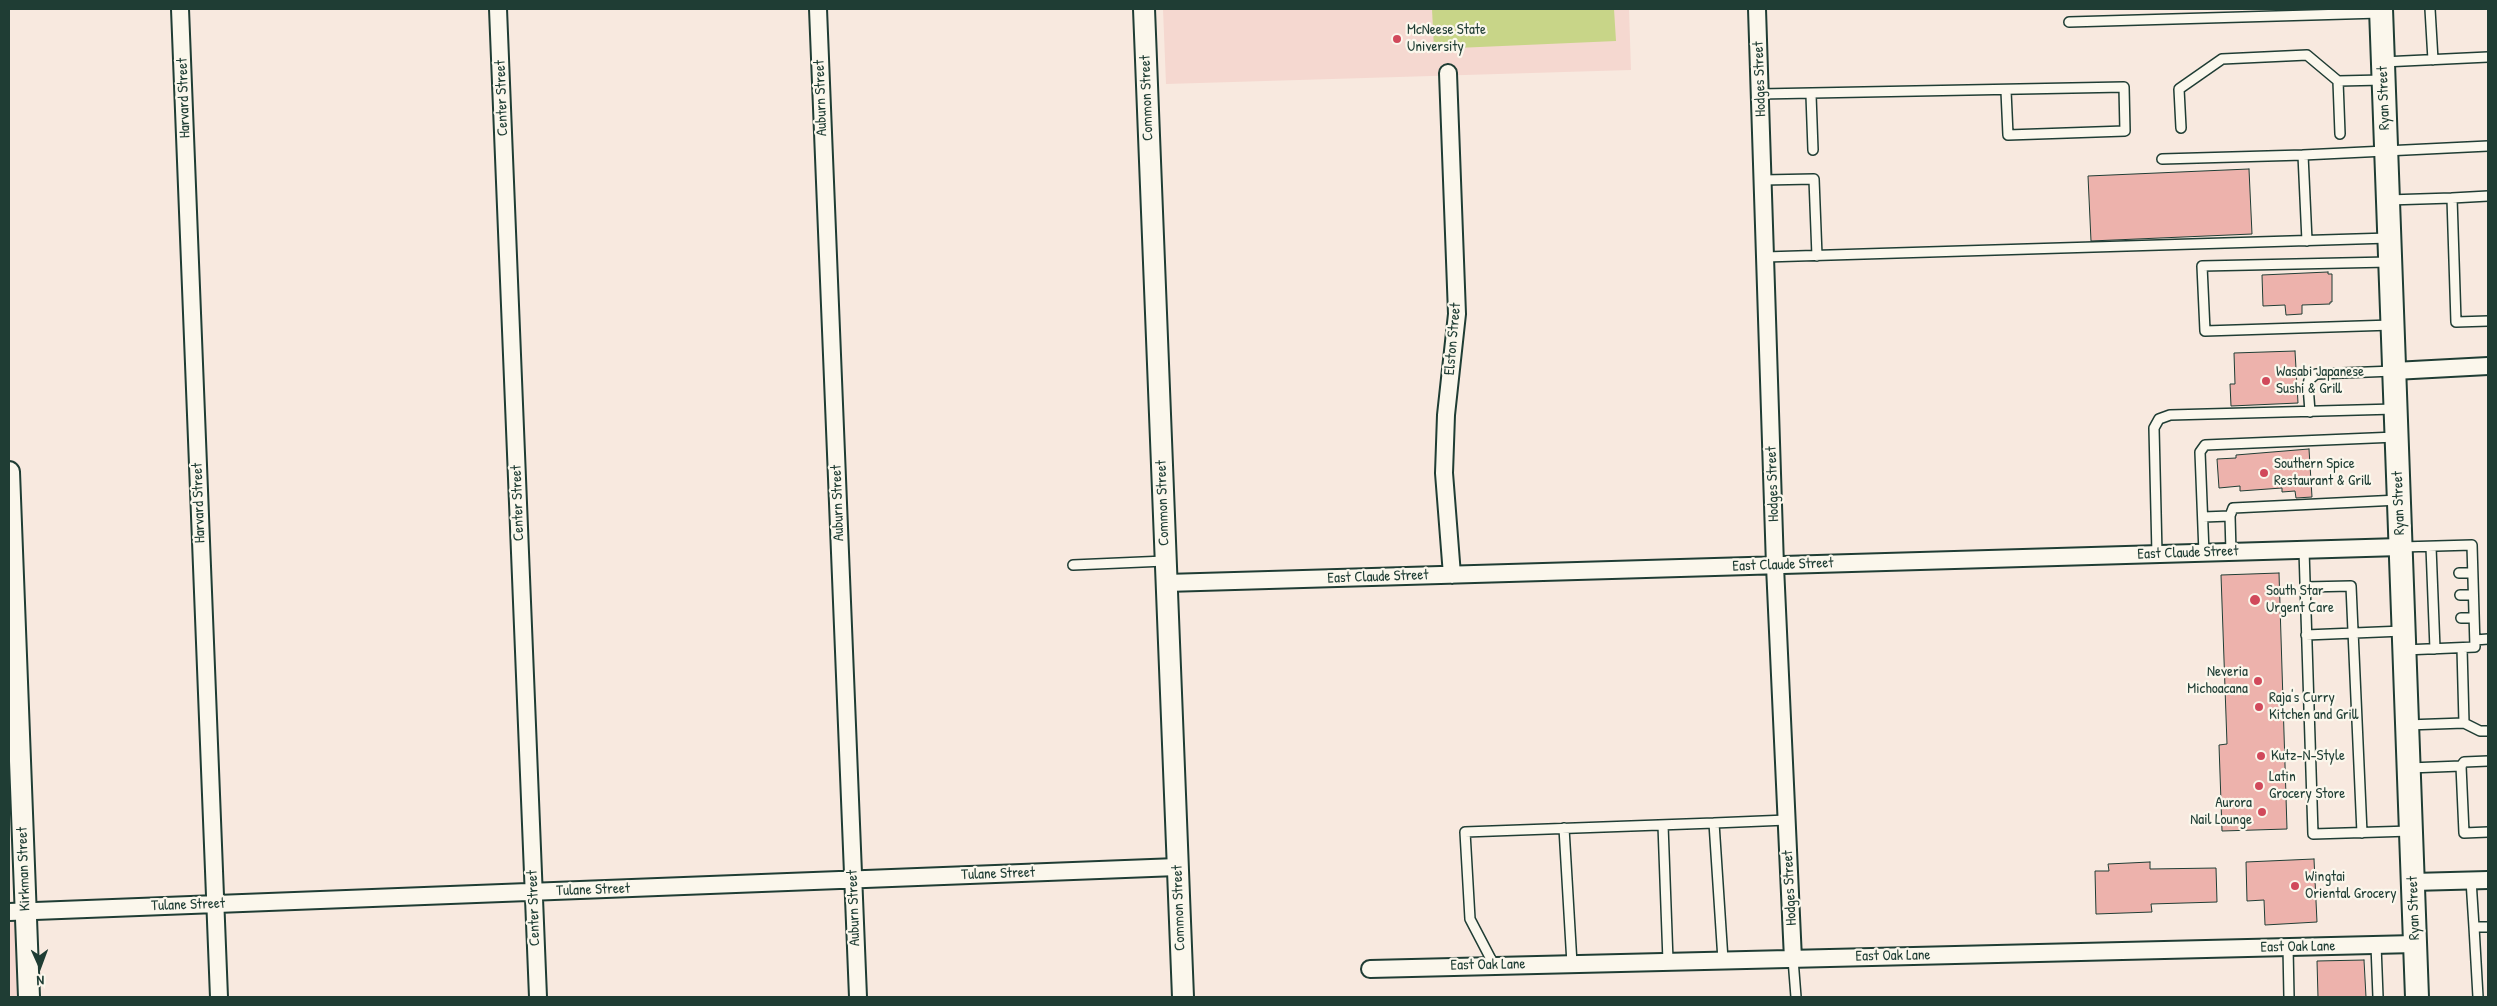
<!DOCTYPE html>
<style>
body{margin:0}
#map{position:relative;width:2497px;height:1006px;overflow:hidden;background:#f8e9df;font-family:"Patrick Hand",sans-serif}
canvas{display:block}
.frame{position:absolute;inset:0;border:10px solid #1f3d34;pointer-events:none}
.north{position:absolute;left:15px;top:941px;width:50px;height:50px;-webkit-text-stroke:4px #fbf7ec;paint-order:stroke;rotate:178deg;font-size:14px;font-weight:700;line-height:20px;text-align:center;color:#1f3d34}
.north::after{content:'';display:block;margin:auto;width:18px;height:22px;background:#1f3d34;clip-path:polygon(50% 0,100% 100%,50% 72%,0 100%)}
</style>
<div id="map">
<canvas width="2497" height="1006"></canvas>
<div class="frame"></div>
<div class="north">N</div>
</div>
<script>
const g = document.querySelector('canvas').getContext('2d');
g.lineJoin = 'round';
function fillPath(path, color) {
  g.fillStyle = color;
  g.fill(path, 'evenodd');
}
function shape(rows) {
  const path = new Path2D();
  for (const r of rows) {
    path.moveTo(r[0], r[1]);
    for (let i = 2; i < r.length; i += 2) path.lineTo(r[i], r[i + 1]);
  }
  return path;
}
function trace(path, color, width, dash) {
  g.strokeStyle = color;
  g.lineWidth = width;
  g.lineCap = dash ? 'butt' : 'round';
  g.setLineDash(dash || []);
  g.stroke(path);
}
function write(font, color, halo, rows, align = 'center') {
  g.font = font + ' "Patrick Hand",sans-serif';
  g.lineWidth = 4.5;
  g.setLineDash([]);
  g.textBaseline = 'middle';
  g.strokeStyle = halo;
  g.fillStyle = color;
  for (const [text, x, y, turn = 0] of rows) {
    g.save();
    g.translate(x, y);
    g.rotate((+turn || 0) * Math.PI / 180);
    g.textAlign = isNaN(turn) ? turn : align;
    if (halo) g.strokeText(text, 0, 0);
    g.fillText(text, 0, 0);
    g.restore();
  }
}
fillPath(shape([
 [1163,9,1629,9,1631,70,1166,84],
 [22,921,24,997,9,997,9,922]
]), '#f5d8d0');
fillPath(shape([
 [1432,9,1614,9,1616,41,1434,49]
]), '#c8d588');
const building = shape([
 [2249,169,2252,234,2091,241,2088,176,2249,169],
 [2328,272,2328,274,2332,274,2332,302,2330,302,2330,304,2302,305,2302,314,2286,315,2285,305,2263,306,2262,275,2328,272],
 [2295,351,2298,403,2231,406,2230,384,2235,384,2234,353,2295,351],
 [2309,449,2312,497,2296,498,2295,491,2282,492,2282,488,2240,491,2240,486,2219,488,2217,459,2236,458,2236,455,2309,449],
 [2279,573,2287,829,2222,831,2219,745,2227,744,2221,575,2279,573],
 [2314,859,2317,922,2265,925,2264,900,2247,901,2246,862,2314,859],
 [2150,862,2150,869,2216,868,2217,902,2151,904,2152,912,2096,914,2095,871,2109,871,2108,864,2150,862],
 [2364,960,2366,997,2318,997,2317,961,2364,960]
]);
fillPath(building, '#edb2ac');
trace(building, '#1f3d34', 1);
const service = shape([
 [2430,9,2433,60],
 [2069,22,2380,13],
 [2383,62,2488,57],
 [2338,81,2340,134],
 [1760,94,2124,87,2125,131,2008,135,2006,91],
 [1811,95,1813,150],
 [2181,128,2179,89,2222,59,2307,55,2338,81,2383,80],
 [2162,159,2303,155],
 [1763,180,1814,179,1817,256],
 [2488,196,2452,198,2456,322,2488,321],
 [2388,200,2452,198],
 [2307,241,2303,155,2488,146],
 [1765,257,2389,238],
 [2389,262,2202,266,2205,331,2392,325],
 [2310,412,2308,385,2309,380,2316,374,2394,371],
 [2203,517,2230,516],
 [2401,547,2472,545,2475,647,2404,650],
 [2431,547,2435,649],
 [2304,550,2313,834,2411,831],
 [2231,552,2230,516,2233,508,2399,500],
 [2204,553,2200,452,2205,445,2396,437],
 [2157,554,2154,428,2159,419,2170,415,2395,409],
 [1073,565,1165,561],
 [2459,573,2472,573],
 [2305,587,2351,586,2362,833],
 [2460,595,2473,595],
 [2461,618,2474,618],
 [2306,635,2403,631],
 [2475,640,2488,639],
 [2464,723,2480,731,2488,731],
 [2407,725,2464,723,2462,648],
 [2461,766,2464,833,2488,832],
 [2409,768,2461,766,2464,762,2488,761],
 [1714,823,1787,820],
 [1663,825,1668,961],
 [1564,828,1572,964],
 [2471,880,2474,927],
 [2376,945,2378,997],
 [2288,947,2289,997],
 [1793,959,1796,997],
 [1494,965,1470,919,1465,832,1714,823,1723,960],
 [2478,997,2474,927,2488,927]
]);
const minor = shape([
 [180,9,219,997],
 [498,9,538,997],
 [818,9,858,997],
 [1757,9,1775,566,1793,959],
 [1448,73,1457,314,1446,415,1444,473,1452,575],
 [2394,371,2488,366],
 [1166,583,2400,547],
 [2413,882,2488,880],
 [9,912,1177,867],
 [1370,969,2415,944]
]);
const tertiary = shape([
 [1144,9,1183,997],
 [9,472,29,997]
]);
const secondary = shape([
 [2381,9,2417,997]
]);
trace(service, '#1f3d34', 12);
trace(minor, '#1f3d34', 20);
trace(tertiary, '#1f3d34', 24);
trace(secondary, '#1f3d34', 26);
trace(service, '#fbf7ec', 9);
trace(minor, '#fbf7ec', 16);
trace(tertiary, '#fbf7ec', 20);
trace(secondary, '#fbf7ec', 22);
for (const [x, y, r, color] of [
 [1397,39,5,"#d1495b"],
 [2266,381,5,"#d1495b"],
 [2264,473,5,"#d1495b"],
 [2255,600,6,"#d1495b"],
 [2258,681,5,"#d1495b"],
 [2259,707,5,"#d1495b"],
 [2261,756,5,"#d1495b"],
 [2259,786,5,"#d1495b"],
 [2262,812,5,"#d1495b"],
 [2295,886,5,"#d1495b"]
]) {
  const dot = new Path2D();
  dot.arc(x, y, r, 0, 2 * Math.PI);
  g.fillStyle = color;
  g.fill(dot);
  trace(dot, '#fbf7ec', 2);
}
write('15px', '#1f3d34', '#fbf7ec', [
 ["McNeese State",1407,30],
 ["University",1407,47],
 ["Wasabi Japanese",2276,372],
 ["Sushi & Grill",2276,389],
 ["Southern Spice",2274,464],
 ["Restaurant & Grill",2274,481],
 ["South Star",2266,591],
 ["Urgent Care",2266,608],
 ["Neveria",2248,672,"right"],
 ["Michoacana",2248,689,"right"],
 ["Raja's Curry",2269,698],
 ["Kitchen and Grill",2269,715],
 ["Kutz-N-Style",2271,756],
 ["Latin",2269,777],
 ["Grocery Store",2269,794],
 ["Aurora",2252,803,"right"],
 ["Nail Lounge",2252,820,"right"],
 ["Wingtai",2305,877],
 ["Oriental Grocery",2305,894]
], 'left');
write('15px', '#1f3d34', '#fbf7ec', [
 ["Hodges Street",1760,79,-92],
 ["Harvard Street",184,98,-92],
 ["Center Street",502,98,-92],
 ["Auburn Street",821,98,-92],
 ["Common Street",1147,98,-92],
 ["Ryan Street",2384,98,-92],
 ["Elston Street",1453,339,-85],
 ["Hodges Street",1773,484,-92],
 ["Harvard Street",199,503,-92],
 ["Center Street",518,503,-92],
 ["Auburn Street",838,503,-92],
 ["Common Street",1163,503,-92],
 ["Ryan Street",2399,503,-92],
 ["East Claude Street",2188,553,-2],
 ["East Claude Street",1783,565,-2],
 ["East Claude Street",1378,577,-2],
 ["Kirkman Street",24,869,-92],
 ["Tulane Street",998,874,-2],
 ["Hodges Street",1790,888,-93],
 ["Tulane Street",593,890,-2],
 ["Tulane Street",188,905,-2],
 ["Center Street",534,908,-92],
 ["Auburn Street",854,908,-92],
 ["Common Street",1179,908,-92],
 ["Ryan Street",2414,908,-92],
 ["East Oak Lane",2298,947,-1],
 ["East Oak Lane",1893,956,-1],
 ["East Oak Lane",1488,965,-1]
]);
</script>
